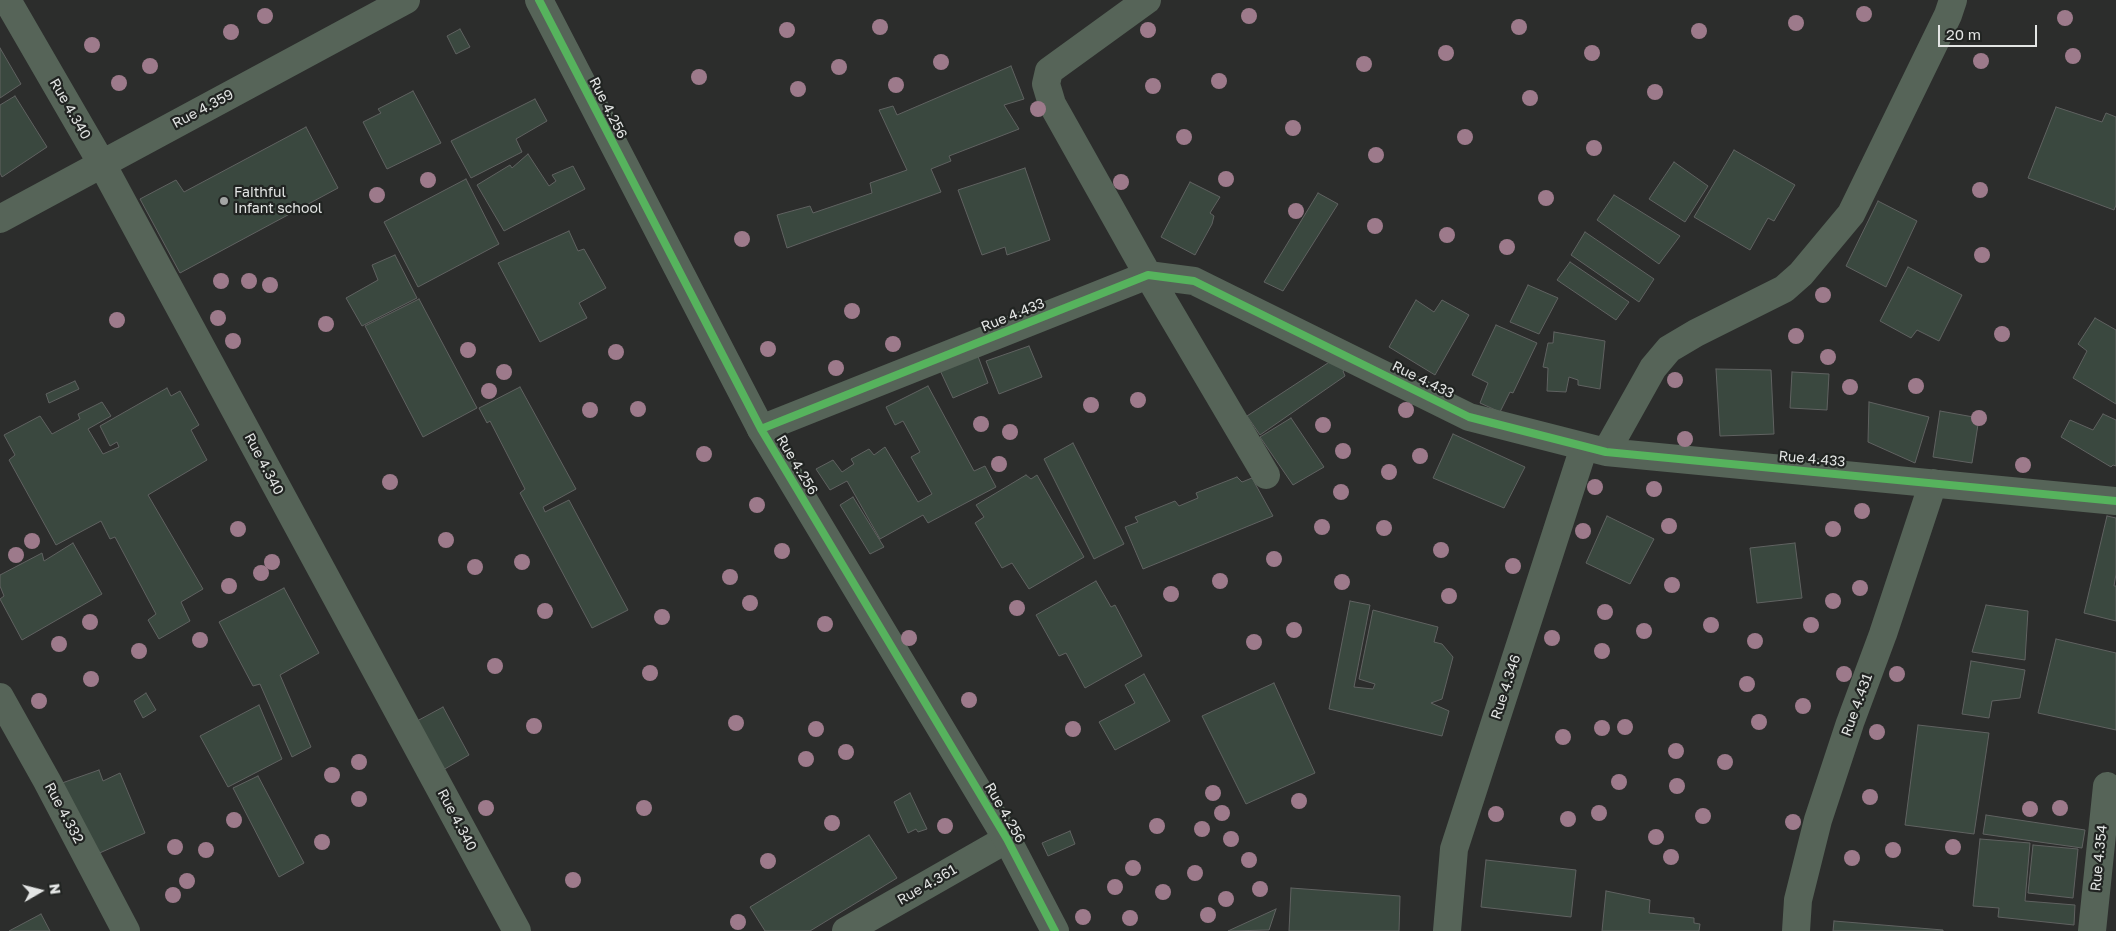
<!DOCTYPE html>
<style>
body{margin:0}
#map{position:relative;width:2116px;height:931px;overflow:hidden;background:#2c2d2c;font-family:"Golos Text",sans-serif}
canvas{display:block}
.north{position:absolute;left:15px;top:866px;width:50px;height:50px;-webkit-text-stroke:4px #212422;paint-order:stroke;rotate:82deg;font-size:14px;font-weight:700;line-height:20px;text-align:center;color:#e3e5e4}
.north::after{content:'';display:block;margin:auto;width:18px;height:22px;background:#e3e5e4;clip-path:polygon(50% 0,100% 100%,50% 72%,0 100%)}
.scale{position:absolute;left:1938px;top:25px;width:99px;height:22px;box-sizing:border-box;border:2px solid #e3e5e4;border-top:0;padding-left:6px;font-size:15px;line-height:18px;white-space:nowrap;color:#e3e5e4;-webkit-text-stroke:4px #212422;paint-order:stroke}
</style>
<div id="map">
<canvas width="2116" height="931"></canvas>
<div class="north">N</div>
<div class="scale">20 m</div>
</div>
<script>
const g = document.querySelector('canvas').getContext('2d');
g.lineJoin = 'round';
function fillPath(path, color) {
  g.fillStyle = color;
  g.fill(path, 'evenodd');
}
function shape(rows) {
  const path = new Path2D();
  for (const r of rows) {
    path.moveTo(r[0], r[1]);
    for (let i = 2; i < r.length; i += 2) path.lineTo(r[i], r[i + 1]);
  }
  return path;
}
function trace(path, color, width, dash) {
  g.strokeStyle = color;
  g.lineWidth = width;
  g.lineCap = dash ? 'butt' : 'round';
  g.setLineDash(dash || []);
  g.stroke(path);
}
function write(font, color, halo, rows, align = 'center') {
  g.font = font + ' "Golos Text",sans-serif';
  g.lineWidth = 4.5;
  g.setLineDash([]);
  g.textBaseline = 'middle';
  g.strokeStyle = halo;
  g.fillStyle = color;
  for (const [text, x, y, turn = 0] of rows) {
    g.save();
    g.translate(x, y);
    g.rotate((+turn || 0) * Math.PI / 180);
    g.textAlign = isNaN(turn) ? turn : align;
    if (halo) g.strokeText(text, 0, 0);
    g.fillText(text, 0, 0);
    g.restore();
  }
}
const building = shape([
 [460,29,470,47,456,54,447,36,460,29],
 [0,48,21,84,0,98,0,48],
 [1011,66,1024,99,1004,105,1019,129,949,156,951,161,931,169,941,192,787,248,777,215,810,206,813,213,872,193,870,183,907,170,879,110,893,106,897,115,1011,66],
 [413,91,441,143,387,169,363,122,381,113,378,109,413,91],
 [15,96,47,147,2,177,0,173,0,105,15,96],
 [535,99,547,121,516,139,522,152,471,178,451,141,535,99],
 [2056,107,2102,122,2106,113,2116,117,2116,205,2114,210,2028,178,2056,107],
 [306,127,338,188,180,273,140,199,176,180,184,192,306,127],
 [1734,150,1795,185,1774,221,1768,218,1750,250,1694,217,1734,150],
 [528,154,549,186,556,181,552,175,573,166,585,189,504,231,477,185,510,165,512,168,528,154],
 [1674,162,1708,186,1685,222,1649,199,1674,162],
 [1025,168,1050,240,1007,255,1005,247,982,255,958,190,1025,168],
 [466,179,499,244,418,287,384,222,466,179],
 [1190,182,1220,197,1210,213,1214,216,1212,224,1195,255,1161,237,1190,182],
 [1318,193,1338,204,1283,291,1264,282,1318,193],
 [1614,195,1680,236,1659,264,1597,220,1614,195],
 [1878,201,1917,221,1886,287,1846,266,1878,201],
 [569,231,578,251,584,249,606,288,579,303,587,318,540,342,498,263,569,231],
 [1585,232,1654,279,1639,302,1571,255,1585,232],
 [395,255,417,298,362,326,346,298,378,280,372,265,395,255],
 [1570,262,1629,302,1616,320,1557,280,1570,262],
 [1908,267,1962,295,1939,341,1917,330,1911,338,1880,321,1908,267],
 [1528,285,1558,298,1539,334,1510,322,1528,285],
 [419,299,477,408,423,437,365,326,419,299],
 [1416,300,1434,312,1442,300,1469,315,1435,375,1389,347,1416,300],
 [2095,318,2116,330,2116,404,2073,378,2087,351,2078,344,2095,318],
 [1496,325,1537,343,1513,393,1510,392,1500,412,1480,403,1488,383,1472,375,1496,325],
 [1554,332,1605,341,1600,389,1578,385,1578,380,1569,377,1566,392,1547,391,1548,368,1543,367,1548,343,1553,343,1554,332],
 [1029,346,1042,377,999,394,986,361,1029,346],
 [976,351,988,383,953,398,938,366,976,351],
 [1337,357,1347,368,1343,371,1345,376,1260,435,1247,416,1337,357],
 [1716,369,1771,370,1774,434,1720,436,1716,369],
 [1792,372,1829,374,1827,410,1790,408,1792,372],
 [75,381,79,389,49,403,46,394,75,381],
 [928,386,974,471,985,466,996,487,928,523,923,515,880,539,847,481,830,490,816,469,833,460,842,472,854,464,851,459,869,449,874,455,885,447,918,502,932,494,911,457,920,452,903,421,895,425,886,407,928,386],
 [520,387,576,489,543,507,545,512,569,500,628,610,592,628,520,493,525,489,490,421,487,423,479,408,520,387],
 [167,388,171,396,180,391,199,425,191,430,207,460,148,495,203,589,181,602,190,621,159,639,148,620,156,614,115,537,110,539,101,521,56,545,9,460,15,455,4,435,40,416,52,434,80,419,78,414,102,402,111,416,88,429,103,454,119,447,117,442,110,446,100,426,167,388],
 [1869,402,1929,417,1915,463,1868,442,1869,402],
 [1940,411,1979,418,1972,463,1933,457,1940,411],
 [2103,414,2116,420,2116,466,2113,465,2111,467,2061,437,2070,420,2093,430,2103,414],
 [1291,418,1324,467,1293,485,1260,437,1291,418],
 [1453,434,1525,467,1504,508,1433,478,1453,434],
 [1073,443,1124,544,1094,559,1044,459,1073,443],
 [1026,475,1031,479,1037,475,1084,557,1029,589,1012,563,1002,568,975,523,984,517,976,505,1026,475],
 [1237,477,1242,482,1252,478,1273,516,1143,569,1125,527,1138,522,1135,517,1175,501,1179,506,1198,498,1196,493,1237,477],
 [853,497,884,547,870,554,840,505,853,497],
 [1607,516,1654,539,1630,584,1586,563,1607,516],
 [2107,516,2116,518,2116,574,2114,586,2116,586,2116,621,2084,613,2107,516],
 [73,543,102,594,22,640,0,599,4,596,0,586,0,575,42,553,44,561,73,543],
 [1795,543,1802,598,1757,603,1750,548,1795,543],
 [1096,581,1111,607,1115,605,1142,656,1085,688,1066,653,1059,656,1036,615,1096,581],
 [284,588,319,653,280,675,311,747,292,757,260,684,253,686,219,622,284,588],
 [1350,601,1370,605,1354,687,1373,689,1375,684,1359,679,1373,610,1438,627,1434,642,1442,644,1453,657,1442,699,1431,703,1449,711,1442,736,1329,709,1350,601],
 [1986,605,2028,611,2025,660,1972,652,1986,605],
 [2056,639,2116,653,2116,730,2038,713,2056,639],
 [1971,661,2025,670,2020,698,1992,701,1989,718,1962,714,1971,661],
 [1144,674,1170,721,1115,750,1099,722,1135,703,1125,685,1144,674],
 [1274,683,1315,773,1246,804,1202,716,1274,683],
 [146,693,156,710,143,718,134,701,146,693],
 [259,705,282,759,228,787,200,736,259,705],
 [443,707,469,755,443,770,417,721,443,707],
 [1918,725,1989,733,1974,834,1905,825,1918,725],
 [99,770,103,781,120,773,145,833,95,855,62,783,99,770],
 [258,776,304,863,279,877,233,788,258,776],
 [910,793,927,829,918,832,916,829,908,833,894,802,910,793],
 [1986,815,2085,830,2082,848,1983,834,1986,815],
 [1070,831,1075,844,1048,856,1042,843,1070,831],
 [869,835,897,878,810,931,765,931,750,907,869,835],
 [1980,839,2030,843,2025,901,2075,905,2074,925,1998,917,1999,908,1973,906,1980,839],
 [2033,845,2078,849,2073,898,2028,893,2033,845],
 [1486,860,1576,870,1571,917,1481,907,1486,860],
 [1291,888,1400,896,1399,931,1289,931,1291,888],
 [1606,891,1650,900,1649,913,1694,918,1694,923,1700,924,1699,931,1602,931,1606,891],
 [1276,909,1269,930,1228,931,1276,909],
 [41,914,50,931,9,931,41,914],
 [1834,921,1943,930,1943,931,1833,931,1834,921]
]);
fillPath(building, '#3a483f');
trace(building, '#606261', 1);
trace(shape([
 [7,0,102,164,517,931],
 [1147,0,1049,71,1046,84,1052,104,1148,275,1266,475],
 [0,219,406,0],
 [761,429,1148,275,1194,281,1469,417,1606,452,2116,501],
 [1606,452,1653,368,1669,349,1696,333,1784,289,1801,274,1851,214,1948,15,1953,0],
 [0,697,47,781,126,931],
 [846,931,1007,839],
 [1447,931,1454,849,1584,447],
 [1796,931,1798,900,1818,820,1850,723,1883,634,1933,483],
 [2092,931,2107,786]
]), '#566458', 28);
trace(shape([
 [539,0,761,429,1007,839,1055,931]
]), '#566458', 28);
trace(shape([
 [539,0,761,429,1007,839,1055,931],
 [761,429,1148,275,1194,281,1469,417,1606,452,2116,501]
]), '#56b35d', 8);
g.fillStyle = '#9d7a8b';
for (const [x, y] of [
 [1864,14],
 [265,16],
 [1249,16],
 [2065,18],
 [1796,23],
 [880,27],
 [1519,27],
 [787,30],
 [1148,30],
 [1699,31],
 [231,32],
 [92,45],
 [1446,53],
 [1592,53],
 [2073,56],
 [1981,61],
 [941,62],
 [1364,64],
 [150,66],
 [839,67],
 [699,77],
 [1219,81],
 [119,83],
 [896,85],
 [1153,86],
 [798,89],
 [1655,92],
 [1530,98],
 [1038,109],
 [1293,128],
 [1184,137],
 [1465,137],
 [1594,148],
 [1376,155],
 [1226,179],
 [428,180],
 [1121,182],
 [1980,190],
 [377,195],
 [1546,198],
 [1296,211],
 [1375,226],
 [1447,235],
 [742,239],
 [1507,247],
 [1982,255],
 [221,281],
 [249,281],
 [270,285],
 [1823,295],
 [852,311],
 [218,318],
 [117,320],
 [326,324],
 [2002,334],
 [1796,336],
 [233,341],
 [893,344],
 [768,349],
 [468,350],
 [616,352],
 [1828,357],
 [836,368],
 [504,372],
 [1675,380],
 [1916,386],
 [1850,387],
 [489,391],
 [1138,400],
 [1091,405],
 [638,409],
 [590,410],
 [1406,410],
 [1979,418],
 [981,424],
 [1323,425],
 [1010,432],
 [1685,439],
 [1343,451],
 [704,454],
 [1420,456],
 [999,464],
 [2023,465],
 [1389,472],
 [390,482],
 [1595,487],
 [1654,489],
 [1341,492],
 [757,505],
 [1862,511],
 [1669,526],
 [1322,527],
 [1384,528],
 [238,529],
 [1833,529],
 [1583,531],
 [446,540],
 [32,541],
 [1441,550],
 [782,551],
 [16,555],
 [1274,559],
 [272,562],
 [522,562],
 [1513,566],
 [475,567],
 [261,573],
 [730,577],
 [1220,581],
 [1342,582],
 [1672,585],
 [229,586],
 [1860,588],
 [1171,594],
 [1449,596],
 [1833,601],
 [750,603],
 [1017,608],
 [545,611],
 [1605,612],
 [662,617],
 [90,622],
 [825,624],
 [1711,625],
 [1811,625],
 [1294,630],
 [1644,631],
 [909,638],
 [1552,638],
 [200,640],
 [1755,641],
 [1254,642],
 [59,644],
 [139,651],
 [1602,651],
 [495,666],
 [650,673],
 [1844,674],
 [1897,674],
 [91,679],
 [1747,684],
 [969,700],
 [39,701],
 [1803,706],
 [1759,722],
 [736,723],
 [534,726],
 [1625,727],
 [1602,728],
 [816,729],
 [1073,729],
 [1877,732],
 [1563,737],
 [1676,751],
 [846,752],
 [806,759],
 [359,762],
 [1725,762],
 [332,775],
 [1619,782],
 [1677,786],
 [1213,793],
 [1870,797],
 [359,799],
 [1299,801],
 [486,808],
 [644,808],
 [2060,808],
 [2030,809],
 [1222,813],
 [1599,813],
 [1496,814],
 [1703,816],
 [1568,819],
 [234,820],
 [1793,822],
 [832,823],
 [945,826],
 [1157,826],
 [1202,829],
 [1656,837],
 [1231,839],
 [322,842],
 [175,847],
 [1953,847],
 [206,850],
 [1893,850],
 [1671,857],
 [1852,858],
 [1249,860],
 [768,861],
 [1133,868],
 [1195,873],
 [573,880],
 [187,881],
 [1115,887],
 [1260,889],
 [1163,892],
 [173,895],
 [1226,899],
 [1208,915],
 [1083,917],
 [1130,918],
 [738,922]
]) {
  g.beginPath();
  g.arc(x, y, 8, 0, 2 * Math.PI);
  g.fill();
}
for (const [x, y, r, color] of [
 [224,201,5,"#a3a5a4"]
]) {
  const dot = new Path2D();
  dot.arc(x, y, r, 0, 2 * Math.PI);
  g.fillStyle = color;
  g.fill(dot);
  trace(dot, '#212422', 2);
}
write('14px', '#e3e5e4', '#212422', [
 ["Rue 4.256",608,108,63],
 ["Rue 4.340",70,109,60],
 ["Rue 4.359",203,109,-28],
 ["Rue 4.433",1013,315,-22],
 ["Rue 4.433",1423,380,26],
 ["Rue 4.433",1812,459,5],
 ["Rue 4.340",264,464,62],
 ["Rue 4.256",797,465,59],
 ["Rue 4.346",1506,687,-72],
 ["Rue 4.431",1857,705,-70],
 ["Rue 4.332",64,813,62],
 ["Rue 4.256",1005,813,60],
 ["Rue 4.340",457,820,62],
 ["Rue 4.354",2099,858,-84],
 ["Rue 4.361",927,885,-30]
]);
write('14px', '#e3e5e4', '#212422', [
 ["Faithful",234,193],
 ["Infant school",234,209]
], 'left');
</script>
